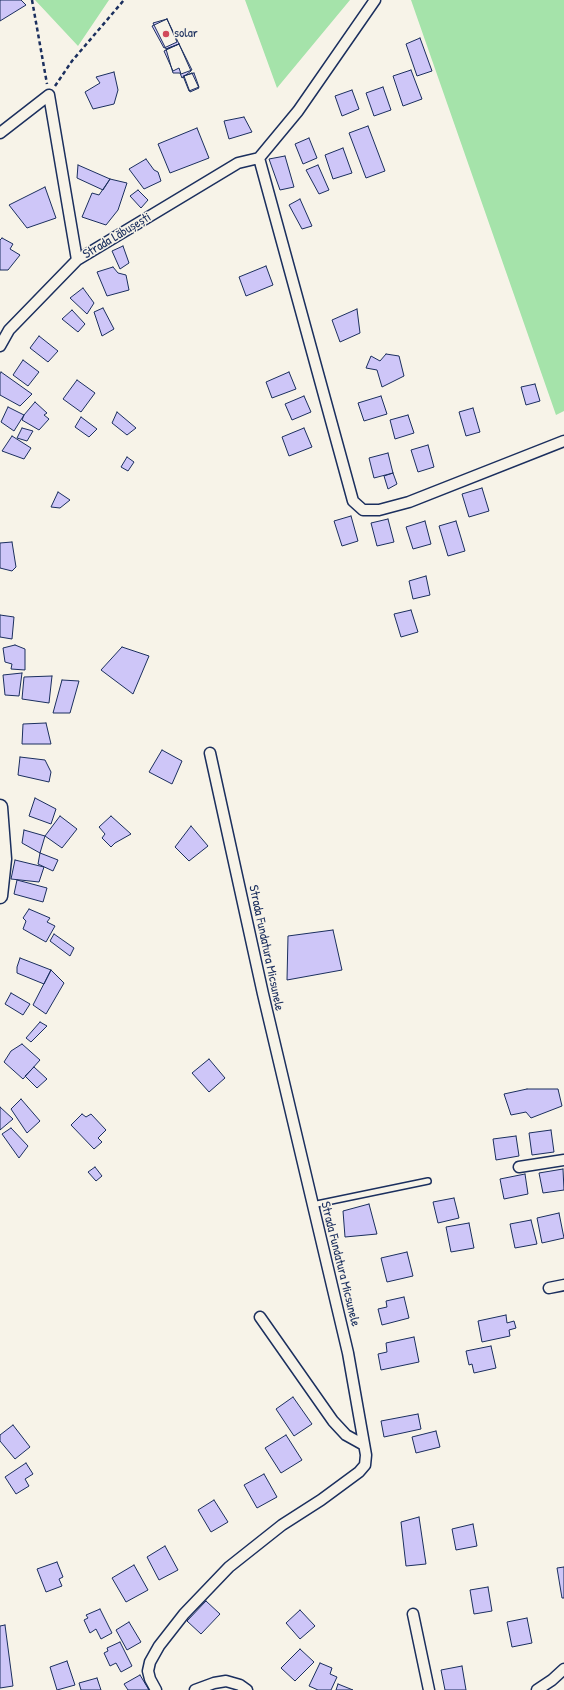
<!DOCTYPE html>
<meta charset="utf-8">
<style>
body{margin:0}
canvas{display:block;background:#f7f3e8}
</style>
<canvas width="564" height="1690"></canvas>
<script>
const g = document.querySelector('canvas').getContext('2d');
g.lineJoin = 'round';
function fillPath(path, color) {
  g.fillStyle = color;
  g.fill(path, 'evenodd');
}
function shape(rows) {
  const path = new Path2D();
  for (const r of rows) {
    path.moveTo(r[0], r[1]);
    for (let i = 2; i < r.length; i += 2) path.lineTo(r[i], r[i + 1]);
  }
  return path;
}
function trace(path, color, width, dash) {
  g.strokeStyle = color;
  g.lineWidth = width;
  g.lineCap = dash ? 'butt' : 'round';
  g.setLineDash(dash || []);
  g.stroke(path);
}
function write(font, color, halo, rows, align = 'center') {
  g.font = font + ' "Patrick Hand",sans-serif';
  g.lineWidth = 3;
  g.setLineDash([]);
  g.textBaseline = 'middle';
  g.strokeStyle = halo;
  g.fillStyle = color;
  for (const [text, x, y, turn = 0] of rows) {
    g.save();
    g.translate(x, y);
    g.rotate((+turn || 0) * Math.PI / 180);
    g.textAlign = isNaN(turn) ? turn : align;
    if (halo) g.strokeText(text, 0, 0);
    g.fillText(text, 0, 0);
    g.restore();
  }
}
fillPath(shape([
 [35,0,109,0,78,46],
 [245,0,350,0,277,88],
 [411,0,564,0,564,411,556,415]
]), '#a5e3aa');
const building = shape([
 [0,0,21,0,26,5,0,21,0,0],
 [167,19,177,42,164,48,152,26,167,19],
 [167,19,179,44,166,49,153,23,167,19],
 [420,38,432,71,417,76,406,44,420,38],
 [179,44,192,70,181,74,179,68,173,71,164,51,179,44],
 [179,44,191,71,182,78,180,73,173,73,166,49,179,44],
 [411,70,422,99,403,106,393,76,411,70],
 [114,72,118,90,114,104,93,109,85,92,100,83,96,77,114,72],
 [192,73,199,88,190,92,184,76,192,73],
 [194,73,199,87,189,91,183,76,194,73],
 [383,87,391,110,374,116,366,93,383,87],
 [352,90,359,109,342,116,335,96,352,90],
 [244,117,252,132,229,139,224,121,244,117],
 [368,126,385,171,366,178,349,133,368,126],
 [197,128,209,158,170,173,158,144,197,128],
 [309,138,317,158,303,164,295,144,309,138],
 [343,148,352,173,333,179,325,155,343,148],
 [285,156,294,187,280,190,269,159,285,156],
 [146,159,154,170,158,172,161,181,144,189,129,169,146,159],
 [78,165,110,179,103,190,77,178,78,165],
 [318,165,329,190,319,194,306,170,318,165],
 [110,179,127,183,118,210,106,225,82,217,92,193,99,195,110,179],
 [45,187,56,218,27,228,9,205,45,187],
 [138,190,148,200,141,208,130,196,138,190],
 [300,199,312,226,302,229,289,205,300,199],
 [2,238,13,244,10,249,20,255,8,270,0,270,0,240,2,238],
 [123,246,129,263,120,269,112,251,123,246],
 [266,266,273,285,246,296,239,277,266,266],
 [113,267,118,273,126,275,129,290,107,296,97,272,113,267],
 [83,288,94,303,87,314,70,298,83,288],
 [103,308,114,329,102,336,94,312,103,308],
 [357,309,360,333,340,342,332,320,357,309],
 [72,310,85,324,78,332,62,319,72,310],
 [39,336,58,351,48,362,30,348,39,336],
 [386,354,399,356,404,376,382,387,377,370,366,368,371,356,380,361,386,354],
 [23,360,39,372,28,386,13,375,23,360],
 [1,372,32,394,20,406,0,395,0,374,1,372],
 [289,372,296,389,272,398,266,382,289,372],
 [77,380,95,393,81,412,63,399,77,380],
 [535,384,540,401,526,405,521,387,535,384],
 [304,396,311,412,292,420,285,404,304,396],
 [381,396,387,414,364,421,358,403,381,396],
 [35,402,47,413,44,415,49,419,39,430,22,420,24,415,35,402],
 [8,407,24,415,14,431,1,422,8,407],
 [473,408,480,432,466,436,459,412,473,408],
 [117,412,136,428,127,435,112,423,117,412],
 [408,415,414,433,395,439,390,420,408,415],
 [81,417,97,429,89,437,75,427,81,417],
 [22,428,33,431,27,441,17,438,22,428],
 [304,428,312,447,289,456,282,437,304,428],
 [12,436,31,448,24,459,2,451,12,436],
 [428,445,434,467,418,472,411,450,428,445],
 [388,453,393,473,374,478,369,458,388,453],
 [127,457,134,462,128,471,121,467,127,457],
 [393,473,397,484,388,489,384,476,393,473],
 [482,488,489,511,469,517,462,494,482,488],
 [58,492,70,500,60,508,51,507,58,492],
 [351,516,358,541,342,546,334,521,351,516],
 [388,519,394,542,377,546,371,523,388,519],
 [425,521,431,544,413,549,406,527,425,521],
 [456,521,465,551,448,556,439,526,456,521],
 [12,542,16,567,12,571,0,568,0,543,12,542],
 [426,576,430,595,413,599,409,581,426,576],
 [411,610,418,632,401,637,394,614,411,610],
 [0,615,14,617,12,639,0,637,0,615],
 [15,645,25,649,25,670,11,669,12,664,5,662,3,648,15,645],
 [122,647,149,656,133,694,101,670,122,647],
 [22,673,19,696,5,695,3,675,22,673],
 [52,676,49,703,22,699,24,677,52,676],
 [62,680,79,681,70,713,53,713,62,680],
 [46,723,51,744,22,744,23,724,46,723],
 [162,750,182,761,172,784,149,772,162,750],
 [20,757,45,760,51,772,49,782,18,775,20,757],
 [35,798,56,809,51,824,29,816,35,798],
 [60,816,77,829,62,848,45,836,60,816],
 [111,816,131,834,115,843,111,847,102,838,105,834,99,827,111,816],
 [191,826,208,846,189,861,175,847,191,826],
 [24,830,45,836,40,853,22,843,24,830],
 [40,853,58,860,53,871,38,864,40,853],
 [15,860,44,867,39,882,11,879,15,860],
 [17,880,47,888,43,902,14,894,17,880],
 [29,909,50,918,47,922,55,926,46,942,23,929,26,921,23,918,29,909],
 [333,930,342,970,287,980,288,936,333,930],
 [54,934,74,948,70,956,50,941,54,934],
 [20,958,51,970,44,984,17,973,17,967,20,958],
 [51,970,64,983,46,1014,33,1005,51,970],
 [11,993,30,1004,23,1015,5,1004,11,993],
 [40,1022,47,1026,31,1042,26,1038,40,1022],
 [22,1044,40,1060,23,1079,4,1062,11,1051,22,1044],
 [209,1059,225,1078,209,1092,192,1073,209,1059],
 [34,1067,47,1079,37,1088,25,1076,34,1067],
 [527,1089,558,1089,562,1106,531,1118,526,1112,511,1115,504,1094,527,1089],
 [21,1099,40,1121,27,1133,11,1109,21,1099],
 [0,1107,13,1119,0,1130,0,1107],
 [82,1114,86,1117,91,1114,106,1130,98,1138,102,1142,94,1149,71,1125,82,1114],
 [11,1128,28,1146,19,1158,2,1134,11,1128],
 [551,1130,554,1152,532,1155,529,1133,551,1130],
 [516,1136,519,1156,496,1160,493,1139,516,1136],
 [95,1167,102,1176,96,1181,88,1172,95,1167],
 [563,1169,564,1190,543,1193,539,1173,563,1169],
 [525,1174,528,1194,504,1199,500,1179,525,1174],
 [454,1198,459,1218,438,1223,433,1202,454,1198],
 [369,1204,377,1234,345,1237,343,1211,369,1204],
 [559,1213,564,1238,542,1243,537,1218,559,1213],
 [531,1220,537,1244,515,1248,510,1224,531,1220],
 [469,1223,474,1248,451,1252,446,1227,469,1223],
 [407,1252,413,1276,387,1282,381,1258,407,1252],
 [404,1297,409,1318,382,1325,378,1309,387,1307,386,1301,404,1297],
 [506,1315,507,1323,514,1321,516,1328,509,1330,510,1336,482,1342,478,1321,506,1315],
 [414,1337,419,1362,381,1370,378,1354,387,1352,386,1343,414,1337],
 [491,1346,496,1368,474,1373,472,1364,469,1365,466,1351,491,1346],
 [293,1397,312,1424,294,1436,276,1409,293,1397],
 [418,1414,421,1429,384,1437,381,1421,418,1414],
 [13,1425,30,1447,15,1459,0,1441,0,1435,13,1425],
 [436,1431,440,1447,416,1453,412,1437,436,1431],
 [286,1435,302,1460,281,1473,265,1448,286,1435],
 [26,1463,33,1474,25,1479,29,1486,16,1494,5,1477,26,1463],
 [264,1474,277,1497,257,1508,244,1485,264,1474],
 [214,1500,228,1522,211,1532,198,1510,214,1500],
 [419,1517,426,1564,406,1566,401,1522,419,1517],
 [473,1524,477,1546,456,1550,452,1529,473,1524],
 [165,1546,178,1570,159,1580,147,1557,165,1546],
 [57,1562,63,1577,59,1579,62,1586,46,1592,37,1569,57,1562],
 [134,1565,148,1590,126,1602,112,1578,134,1565],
 [564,1567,564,1598,562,1598,557,1568,564,1567],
 [488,1587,492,1611,474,1614,470,1590,488,1587],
 [206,1601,220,1614,201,1634,187,1621,206,1601],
 [100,1609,112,1633,101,1639,96,1629,90,1633,84,1620,88,1618,86,1615,100,1609],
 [300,1610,315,1626,300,1639,286,1623,300,1610],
 [527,1618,532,1643,512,1647,507,1622,527,1618],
 [129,1622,141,1642,127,1650,116,1630,129,1622],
 [5,1625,13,1686,0,1688,0,1626,5,1625],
 [120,1642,132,1666,121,1672,116,1663,110,1666,104,1653,108,1651,107,1648,120,1642],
 [300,1649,314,1662,295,1681,281,1668,300,1649],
 [67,1661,75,1685,57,1690,50,1667,67,1661],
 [320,1663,332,1668,330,1674,337,1677,331,1690,318,1690,309,1686,320,1663],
 [462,1666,466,1690,445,1690,441,1670,462,1666],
 [140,1675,149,1690,128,1690,124,1684,140,1675],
 [97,1678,101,1690,81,1690,79,1683,97,1678],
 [338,1684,353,1690,336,1690,338,1684]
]);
fillPath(building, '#cec6f8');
trace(building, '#1b2f5e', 1);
const lane = shape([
 [312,1205,428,1181]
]);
const street = shape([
 [0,133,49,95,77,260],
 [259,158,353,501,363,510,379,510,409,502,564,441],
 [259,158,298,111,375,0],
 [0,346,9,330,77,260,238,163,259,158],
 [519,1167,564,1160],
 [549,1288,564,1285],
 [260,1317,333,1421,346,1435,364,1445],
 [413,1614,429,1690],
 [156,1690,150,1679,148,1671,150,1662,159,1646,184,1614,229,1567,282,1525,321,1500,359,1472,365,1465,366,1455,348,1353,263,994,210,753],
 [195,1690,214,1683,226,1681,240,1685,247,1690],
 [537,1690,552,1680,564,1669]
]);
const secondary = shape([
 [0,807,4,859,0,896]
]);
trace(lane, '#1b2f5e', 8);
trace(street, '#1b2f5e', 13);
trace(secondary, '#1b2f5e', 17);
trace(shape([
 [32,0,47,84],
 [55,86,72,61,124,0]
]), '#1b2f5e', 2.5, [4, 3]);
trace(lane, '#f7f3e8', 5);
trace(street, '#f7f3e8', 10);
trace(secondary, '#f7f3e8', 14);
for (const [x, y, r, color] of [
 [166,34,4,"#d1495b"]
]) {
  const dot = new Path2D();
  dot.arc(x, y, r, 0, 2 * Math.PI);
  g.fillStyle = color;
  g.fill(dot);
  trace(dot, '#f7f3e8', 1.5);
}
write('13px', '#1b2f5e', '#f7f3e8', [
 ["solar",174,34]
], 'left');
write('13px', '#1b2f5e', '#f7f3e8', [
 ["Strada Lăbușești",117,236,-31],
 ["Strada Fundatura Micsunele",266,948,78],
 ["Strada Fundatura Micsunele",340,1264,76]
]);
</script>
